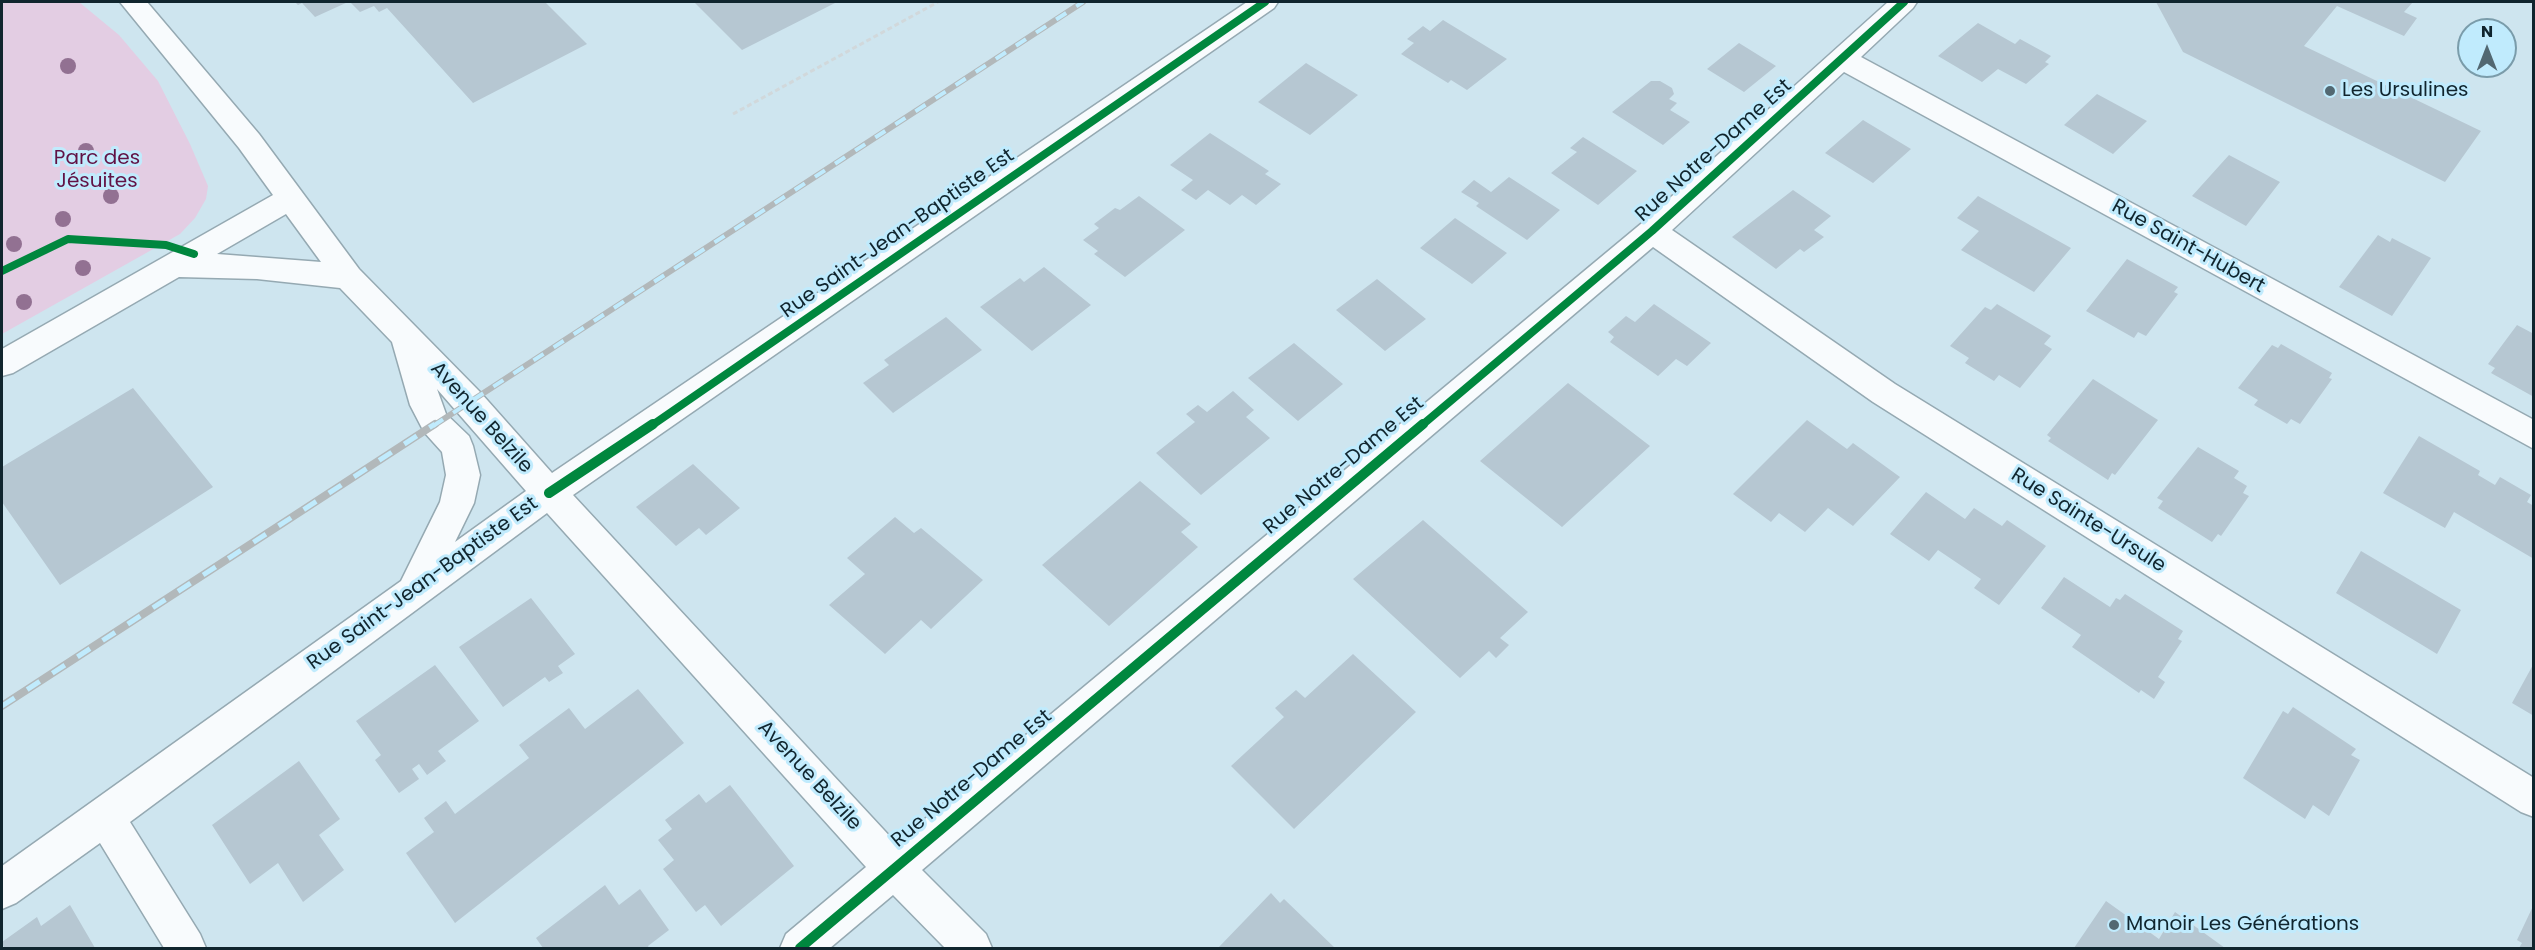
<!DOCTYPE html>
<meta charset="utf-8">
<style>
body{margin:0}
#map{position:relative;width:2535px;height:950px;overflow:hidden;background:#cee5ef;font-family:Poppins,sans-serif}
canvas{display:block}
.frame{position:absolute;inset:0;border:3px solid #10252e;pointer-events:none}
.north{position:absolute;left:2457px;top:18px;width:60px;height:60px;box-sizing:border-box;background:#c0ebfd;border:2px solid #7a9caa;border-radius:50%;rotate:0deg;font-size:16px;font-weight:700;line-height:24px;text-align:center;color:#10252e}
.north::after{content:'';display:block;margin:auto;width:21px;height:27px;background:#526872;clip-path:polygon(50% 0,100% 100%,50% 72%,0 100%)}
</style>
<div id="map">
<canvas width="2535" height="950"></canvas>
<div class="frame"></div>
<div class="north">N</div>
</div>
<script>
const g = document.querySelector('canvas').getContext('2d');
g.lineJoin = 'round';
function fillPath(path, color) {
  g.fillStyle = color;
  g.fill(path, 'evenodd');
}
function shape(rows) {
  const path = new Path2D();
  for (const r of rows) {
    path.moveTo(r[0], r[1]);
    for (let i = 2; i < r.length; i += 2) path.lineTo(r[i], r[i + 1]);
  }
  return path;
}
function trace(path, color, width, dash) {
  g.strokeStyle = color;
  g.lineWidth = width;
  g.lineCap = dash ? 'butt' : 'round';
  g.setLineDash(dash || []);
  g.stroke(path);
}
function write(font, color, halo, rows, align = 'center') {
  g.font = font + ' Poppins,sans-serif';
  g.lineWidth = 6;
  g.setLineDash([]);
  g.textBaseline = 'middle';
  g.strokeStyle = halo;
  g.fillStyle = color;
  for (const [text, x, y, turn = 0] of rows) {
    g.save();
    g.translate(x, y);
    g.rotate((+turn || 0) * Math.PI / 180);
    g.textAlign = isNaN(turn) ? turn : align;
    if (halo) g.strokeText(text, 0, 0);
    g.fillText(text, 0, 0);
    g.restore();
  }
}
fillPath(shape([
 [2,2,79,2,119,35,158,81,190,144,208,186,206,199,195,218,180,234,2,334]
]), '#e3cde3');
fillPath(shape([
 [295,2,348,2,315,17,302,3,298,5],
 [350,2,545,2,587,44,473,103,387,8,379,12,374,6,360,12],
 [694,2,837,2,742,50],
 [2156,2,2413,2,2404,12,2417,18,2404,36,2337,6,2304,46,2481,131,2445,182,2183,52],
 [1443,20,1507,59,1467,90,1451,80,1448,83,1401,54,1414,43,1407,39,1423,26,1430,31],
 [1978,23,2015,44,2020,39,2051,56,2045,62,2049,64,2026,84,1998,69,1982,82,1938,56],
 [1739,43,1776,66,1744,92,1707,69],
 [1306,63,1358,95,1310,135,1258,102],
 [1651,81,1660,81,1672,88,1674,94,1669,99,1677,103,1670,110,1690,122,1663,145,1612,112],
 [2097,94,2147,121,2113,154,2064,125],
 [1863,120,1911,149,1873,183,1825,153],
 [1210,133,1269,171,1265,174,1281,184,1256,205,1242,195,1230,205,1208,190,1196,200,1181,190,1193,180,1170,165],
 [1583,137,1637,171,1598,205,1551,173,1577,152,1570,148],
 [2229,155,2280,182,2246,226,2192,196],
 [1509,177,1560,210,1527,240,1476,206,1479,203,1461,192,1474,180,1491,192],
 [1793,190,1831,216,1814,230,1824,237,1804,252,1800,249,1776,269,1732,237],
 [1139,196,1185,230,1125,277,1094,254,1098,251,1083,240,1099,228,1094,224,1115,208,1120,210],
 [1978,196,2071,248,2034,292,1961,250,1979,231,1957,218],
 [1455,218,1507,253,1472,284,1420,248],
 [2378,235,2390,242,2392,238,2431,258,2392,316,2339,287],
 [2127,259,2178,287,2174,292,2178,294,2146,336,2138,332,2134,338,2086,311],
 [1044,267,1091,305,1032,351,980,307,1020,278,1024,282],
 [1377,279,1426,319,1385,351,1336,310],
 [1654,304,1711,343,1687,366,1676,359,1658,376,1610,342,1614,337,1608,332,1626,316,1635,322],
 [1997,304,2051,336,2044,344,2052,349,2020,388,1999,375,1994,381,1965,363,1969,358,1950,346,1985,307,1991,310],
 [946,317,982,350,893,413,863,383,889,365,884,360],
 [2517,325,2534,334,2534,397,2491,373,2495,368,2488,364],
 [1294,343,1343,384,1298,421,1248,378],
 [2281,344,2332,373,2329,378,2332,379,2300,424,2291,419,2287,424,2254,405,2258,400,2238,388,2272,345,2278,348],
 [2093,379,2158,420,2115,475,2112,473,2108,480,2048,441,2051,438,2047,435],
 [1568,383,1650,446,1562,527,1480,461],
 [133,388,213,487,60,585,2,502,2,467],
 [1233,391,1254,410,1246,417,1270,438,1201,495,1156,453,1195,422,1186,414,1198,405,1207,412],
 [1807,420,1847,449,1853,443,1900,477,1853,526,1828,508,1805,532,1779,513,1771,522,1733,494],
 [2419,436,2480,471,2478,475,2495,485,2500,477,2531,495,2527,502,2534,506,2534,559,2454,512,2445,528,2383,493],
 [2198,447,2239,471,2234,478,2247,486,2243,493,2249,496,2221,536,2218,534,2212,542,2158,508,2163,501,2157,498],
 [693,464,740,508,706,535,699,528,676,546,636,507],
 [1140,481,1191,524,1181,532,1198,547,1109,626,1042,565],
 [1926,492,1965,519,1974,508,2002,526,2007,520,2046,546,1999,605,1974,588,1981,579,1938,550,1929,561,1890,534],
 [895,517,914,533,921,528,983,580,931,629,921,620,885,654,829,605,865,574,847,558],
 [1423,520,1528,612,1500,638,1509,645,1496,658,1489,651,1460,678,1353,579],
 [2361,551,2461,610,2437,654,2336,593],
 [2064,577,2110,607,2116,598,2120,600,2125,594,2183,631,2178,639,2182,641,2158,677,2165,682,2154,699,2141,690,2139,693,2072,647,2081,635,2041,608],
 [531,598,575,654,558,666,563,673,549,682,545,677,503,707,459,647],
 [1353,654,1416,712,1294,829,1231,766,1284,717,1275,708,1296,690,1305,698],
 [2534,663,2534,716,2512,703],
 [435,665,479,721,438,751,446,761,427,775,419,764,412,769,419,779,399,793,375,760,381,755,356,721],
 [638,689,684,743,455,923,406,853,434,832,424,818,446,801,455,814,529,758,519,745,569,708,585,729],
 [2293,707,2356,749,2351,755,2360,760,2329,816,2313,805,2305,819,2243,778,2283,711,2288,714],
 [299,761,340,819,319,835,344,870,303,902,278,863,250,884,212,825],
 [730,785,794,866,721,926,705,905,696,912,663,869,674,860,658,840,672,829,665,820,699,794,706,803],
 [605,885,619,905,640,889,669,930,648,946,649,948,543,948,536,938],
 [1271,893,1280,903,1284,899,1335,948,1218,948],
 [2106,901,2159,939,2175,912,2225,948,2074,948],
 [2534,904,2534,948,2519,948,2522,943,2517,940],
 [70,905,95,948,4,948,2,942,37,917,41,926]
]), '#b6c7d2');
const minor = shape([
 [120,2,147,2,259,134,359,269,480,392,552,473,1247,2,1278,2,1274,8,573,495,896,843,1642,223,1888,2,1917,2,1913,8,1861,57,2534,420,2534,449,1844,72,1672,230,1895,384,2534,778,2534,817,2521,812,1873,402,1653,247,922,870,986,934,992,948,945,948,893,895,830,948,780,948,786,934,866,867,547,513,130,822,200,934,206,948,164,948,100,843,16,903,2,909,2,866,401,581,440,502,446,475,442,452,424,432,410,405,392,342,340,288,257,279,179,277,13,373,2,376,2,349,273,195,239,148,120,2],
 [286,214,321,262,217,254,286,214],
 [437,389,526,491,455,542,474,503,480,475,473,446,469,436,446,414,437,389]
]);
trace(minor, '#95a9b2', 3);
trace(shape([
 [733,114,938,2]
]), '#d1d8db', 3, [5, 3]);
fillPath(minor, '#f8fbfd');
const railFar1 = shape([
 [433,426,1083,2]
]);
const rail = shape([
 [2,706,435,424]
]);
trace(railFar1, '#b2b8ba', 6);
trace(rail, '#b2b8ba', 8);
trace(railFar1, '#c0ebfd', 4, [12]);
trace(rail, '#c0ebfd', 5, [15]);
trace(shape([
 [2,271,68,239,166,245,194,254],
 [651,426,1265,2],
 [1421,426,1652,231,1904,2]
]), '#00873e', 8);
trace(shape([
 [549,493,653,424],
 [800,948,1423,424]
]), '#00873e', 10);
g.fillStyle = '#927192';
for (const [x, y] of [
 [68,66],
 [86,151],
 [111,196],
 [63,219],
 [14,244],
 [83,268],
 [24,302]
]) {
  g.beginPath();
  g.arc(x, y, 8, 0, 2 * Math.PI);
  g.fill();
}
for (const [x, y, r, color] of [
 [2330,91,6,"#526872"],
 [2114,925,6,"#526872"]
]) {
  const dot = new Path2D();
  dot.arc(x, y, r, 0, 2 * Math.PI);
  g.fillStyle = color;
  g.fill(dot);
  trace(dot, '#c0ebfd', 2);
}
write('20px', '#10252e', '#c0ebfd', [
 ["Les Ursulines",2342,91],
 ["Manoir Les Générations",2126,925]
], 'left');
write('20px', '#10252e', '#c0ebfd', [
 ["Rue Notre-Dame Est",1714,151,-42],
 ["Rue Saint-Jean-Baptiste Est",898,234,-35],
 ["Rue Saint-Hubert",2188,247,29],
 ["Avenue Belzile",481,418,48],
 ["Rue Notre-Dame Est",1344,466,-40],
 ["Rue Sainte-Ursule",2088,521,32],
 ["Rue Saint-Jean-Baptiste Est",423,584,-36],
 ["Avenue Belzile",809,776,47],
 ["Rue Notre-Dame Est",972,779,-40]
]);
write('20px', '#611245', '#c0ebfd', [
 ["Parc des",97,159],
 ["Jésuites",97,182]
]);
</script>
